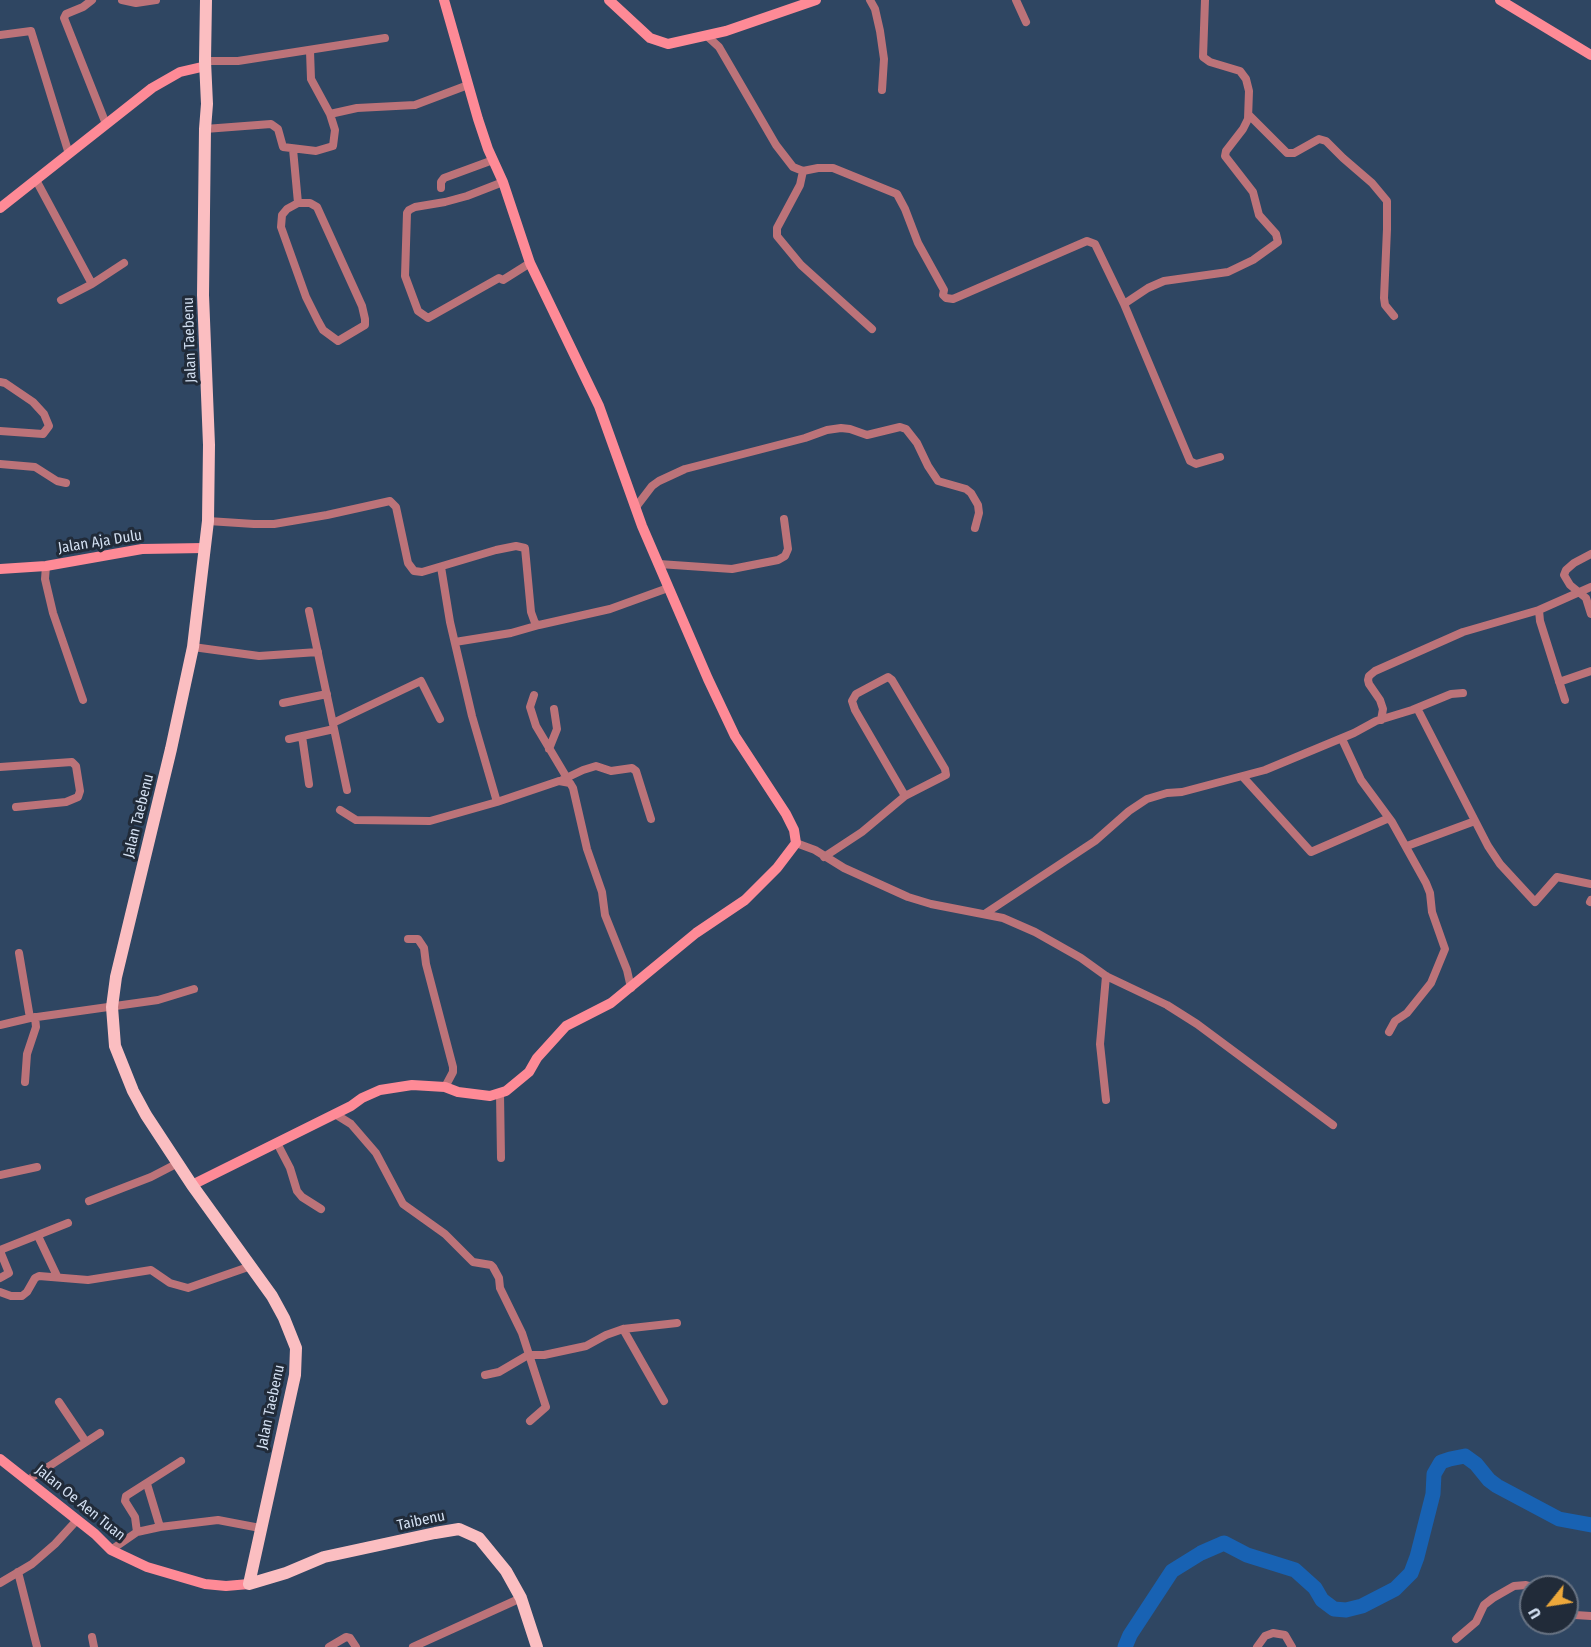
<!DOCTYPE html>
<style>
body{margin:0}
#map{position:relative;width:1591px;height:1647px;overflow:hidden;background:#2f4662;font-family:"Fira Sans Condensed",sans-serif}
canvas{display:block}
.north{position:absolute;left:1519px;top:1575px;width:60px;height:60px;box-sizing:border-box;background:#212b39;border:2px solid #687383;border-radius:50%;rotate:240deg;font-size:16px;font-weight:700;line-height:24px;text-align:center;color:#d2dff1}
.north::after{content:'';display:block;margin:auto;width:21px;height:27px;background:#eda83b;clip-path:polygon(50% 0,100% 100%,50% 72%,0 100%)}
</style>
<div id="map">
<canvas width="1591" height="1647"></canvas>
<div class="north">U</div>
</div>
<script>
const g = document.querySelector('canvas').getContext('2d');
g.lineJoin = 'round';
function shape(rows) {
  const path = new Path2D();
  for (const r of rows) {
    path.moveTo(r[0], r[1]);
    for (let i = 2; i < r.length; i += 2) path.lineTo(r[i], r[i + 1]);
  }
  return path;
}
function trace(path, color, width, dash) {
  g.strokeStyle = color;
  g.lineWidth = width;
  g.lineCap = dash ? 'butt' : 'round';
  g.setLineDash(dash || []);
  g.stroke(path);
}
function write(font, color, halo, rows, align = 'center') {
  g.font = font + ' "Fira Sans Condensed",sans-serif';
  g.lineWidth = 6;
  g.setLineDash([]);
  g.textBaseline = 'middle';
  g.strokeStyle = halo;
  g.fillStyle = color;
  for (const [text, x, y, turn = 0] of rows) {
    g.save();
    g.translate(x, y);
    g.rotate((+turn || 0) * Math.PI / 180);
    g.textAlign = isNaN(turn) ? turn : align;
    if (halo) g.strokeText(text, 0, 0);
    g.fillText(text, 0, 0);
    g.restore();
  }
}
trace(shape([
 [1125,1647,1130,1635,1172,1571,1201,1553,1224,1543,1247,1555,1295,1570,1315,1588,1322,1600,1334,1609,1346,1610,1362,1606,1395,1589,1411,1573,1417,1557,1433,1494,1434,1474,1441,1462,1450,1459,1465,1456,1476,1464,1489,1480,1497,1486,1559,1519,1591,1525]
]), '#1862b3', 15);
trace(shape([
 [92,0,83,7,66,14,64,18,106,124],
 [122,0,136,3,156,0],
 [870,0,875,9,880,31,884,59,882,90],
 [1016,0,1026,22],
 [0,35,31,31,69,154],
 [707,36,719,47,776,145,793,167,803,171,818,168,833,168,897,194,905,209,918,243,944,290,943,295,946,298,953,299,1087,241,1095,244,1124,304,1148,288,1164,281,1228,272,1253,260,1278,242,1276,234,1259,215,1253,192,1225,156,1226,151,1243,129,1248,119,1249,91,1246,79,1240,71,1210,62,1203,57,1205,0],
 [205,61,238,61,385,38],
 [330,114,357,108,415,105,468,85],
 [1249,115,1287,153,1294,153,1319,139,1326,141,1343,158,1372,183,1387,201,1387,229,1384,298,1385,305,1394,316],
 [205,129,271,124,278,129,283,147,316,151,333,146,335,130,330,114,311,79,310,51],
 [293,149,298,203,287,209,282,215,281,227,306,297,318,321,323,330,338,341,365,325,365,319,362,306,317,207,310,203,298,203],
 [803,171,800,185,777,228,777,236,801,265,872,329],
 [36,180,92,284],
 [503,182,467,196,445,202,415,207,409,210,407,213,405,276,418,311,428,318,499,278,503,280,530,263],
 [441,188,441,182,444,178,493,160],
 [61,300,92,284,124,263],
 [1124,304,1190,461,1196,464,1220,457],
 [0,382,5,383,33,402,44,414,49,426,43,434,0,431],
 [0,464,35,467,57,481,66,483],
 [636,507,652,486,659,481,685,469,805,438,827,430,841,428,850,429,867,435,900,427,906,429,917,443,928,466,938,481,966,489,971,493,978,505,979,513,975,528],
 [208,521,254,524,274,524,327,515,390,501,396,507,408,563,414,571,422,572,496,550,516,546,525,548,531,612,535,623,539,625,610,609,668,588],
 [1591,554,1574,563,1566,570,1564,575,1570,585,1586,598,1591,614],
 [659,564,732,569,778,560,785,556,788,549,784,519],
 [46,566,45,579,53,613,83,700],
 [441,567,450,622,472,716,497,802],
 [309,611,347,790],
 [455,642,511,633,539,625],
 [193,647,259,656,318,652],
 [1559,682,1591,671],
 [534,695,530,707,536,726,567,778],
 [1565,700,1540,621,1539,610,1591,587],
 [283,703,327,694],
 [1417,708,1488,846,1500,864,1535,902,1557,877,1591,884],
 [1381,720,1383,709,1380,700,1369,684,1368,680,1369,676,1375,671,1463,632,1539,610],
 [333,723,421,681,440,719],
 [302,736,309,784],
 [289,739,334,729],
 [1342,739,1361,780,1392,822,1426,883,1430,893,1432,912,1445,949,1431,983,1407,1013,1395,1021,1389,1032],
 [549,749,557,729,554,709],
 [0,767,72,762,76,766,80,791,78,797,66,802,16,807],
 [1243,777,1311,852,1389,818],
 [562,780,583,770,596,766,611,771,632,768,636,771,651,819],
 [340,810,356,820,430,821,497,802,559,781,570,783,573,788,587,849,602,892,605,915,627,970,631,988],
 [796,843,815,850,844,868,908,897,931,904,1003,918,1035,932,1081,958,1106,976,1167,1005,1197,1024,1333,1125],
 [1407,846,1475,821],
 [824,857,862,832,905,796,946,775,945,769,892,680,888,677,856,694,852,701,855,710,905,796],
 [1590,902,1591,900],
 [986,913,1095,841,1129,811,1147,799,1167,793,1182,792,1265,770,1354,733,1376,721,1412,710,1451,694,1463,693],
 [408,939,418,939,424,948,426,964,453,1067,453,1072,445,1087],
 [19,953,30,1018],
 [0,1025,30,1018,158,1000,194,989],
 [25,1082,27,1054,36,1027,35,1017],
 [500,1094,501,1158],
 [1106,1100,1100,1044,1106,976],
 [335,1114,351,1124,376,1153,403,1204,445,1234,473,1262,491,1265,493,1267,499,1278,500,1288,522,1333,546,1407,530,1421],
 [277,1143,290,1168,297,1191,302,1197,321,1209],
 [0,1175,37,1167],
 [89,1201,151,1177,178,1163],
 [38,1236,57,1276],
 [0,1250,68,1223],
 [0,1251,9,1273,0,1278],
 [0,1292,11,1296,22,1296,27,1292,35,1278,39,1276,88,1280,151,1270,170,1283,188,1288,251,1266],
 [623,1329,664,1401],
 [485,1375,499,1372,528,1355,544,1355,586,1346,606,1335,623,1329,677,1323],
 [59,1402,86,1442],
 [28,1480,100,1433],
 [147,1484,160,1527],
 [137,1532,160,1527,218,1520,260,1528],
 [111,1550,137,1532,135,1517,125,1501,126,1496,181,1461],
 [18,1572,37,1647],
 [0,1583,32,1564,55,1544,77,1520],
 [1567,1612,1575,1615,1591,1616],
 [92,1637,94,1647],
 [1456,1639,1476,1622,1484,1605,1493,1598,1514,1586,1526,1585,1533,1587],
 [329,1647,346,1637,350,1638,356,1647],
 [413,1647,521,1598],
 [1257,1647,1265,1636,1273,1633,1285,1635,1292,1647]
]), '#bc7379', 8);
trace(shape([
 [609,0,650,38,668,44,726,31,816,0],
 [1500,0,1591,55],
 [0,208,152,88,180,72,206,66],
 [0,569,46,566,142,549,204,548],
 [192,1185,351,1106,362,1098,380,1090,412,1085,445,1087,458,1092,490,1096,506,1091,529,1072,537,1058,566,1026,611,1003,696,933,745,900,777,868,796,843,794,830,786,814,735,736,708,679,642,526,599,406,530,263,503,182,488,149,478,119,444,0],
 [0,1459,95,1534,111,1550,147,1567,205,1584,226,1586,249,1584]
]), '#fe8a96', 10);
trace(shape([
 [206,0,205,61,207,104,205,129,203,295,209,445,208,521,193,647,171,749,116,977,112,1007,115,1046,133,1091,146,1115,192,1185,272,1296,284,1318,296,1348,295,1375,249,1584,286,1573,324,1557,435,1533,459,1529,479,1538,506,1571,521,1598,537,1647]
]), '#fbbec1', 12);
write('15px', '#d2dff1', '#212b39', [
 ["Jalan Taebenu",190,340,-92],
 ["Jalan Aja Dulu",100,542,-9],
 ["Jalan Taebenu",139,816,-76],
 ["Jalan Taebenu",271,1407,-78],
 ["Jalan Oe Aen Tuan",80,1503,39],
 ["Taibenu",421,1521,-12]
]);
</script>
